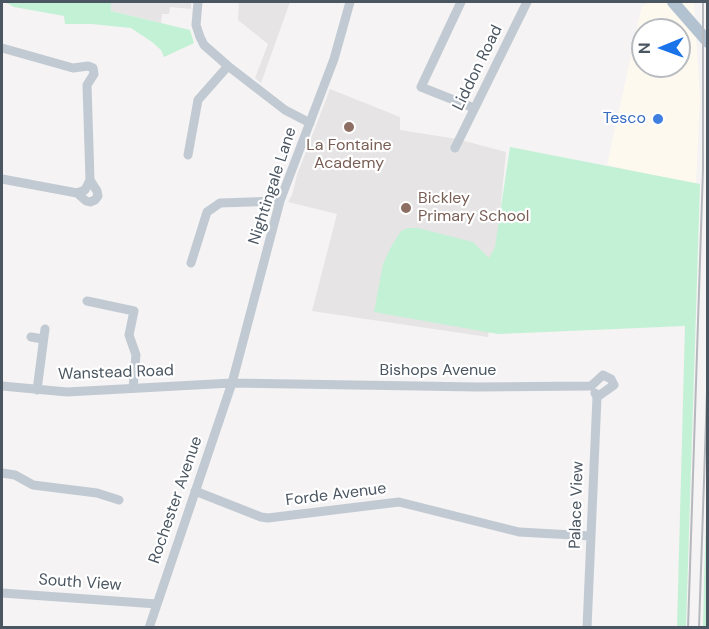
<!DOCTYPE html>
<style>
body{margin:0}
#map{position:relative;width:709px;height:629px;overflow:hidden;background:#f5f3f3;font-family:"DM Sans",sans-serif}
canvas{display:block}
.frame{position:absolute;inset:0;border:3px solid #4a5661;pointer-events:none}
.north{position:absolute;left:631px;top:18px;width:60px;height:60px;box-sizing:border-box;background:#fff;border:2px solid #b7bbc0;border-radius:50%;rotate:269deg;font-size:16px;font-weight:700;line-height:24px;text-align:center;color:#4a5661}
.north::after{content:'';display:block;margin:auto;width:21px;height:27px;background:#1a73e8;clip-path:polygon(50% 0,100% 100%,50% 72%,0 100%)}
</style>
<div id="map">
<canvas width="709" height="629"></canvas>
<div class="frame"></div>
<div class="north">N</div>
</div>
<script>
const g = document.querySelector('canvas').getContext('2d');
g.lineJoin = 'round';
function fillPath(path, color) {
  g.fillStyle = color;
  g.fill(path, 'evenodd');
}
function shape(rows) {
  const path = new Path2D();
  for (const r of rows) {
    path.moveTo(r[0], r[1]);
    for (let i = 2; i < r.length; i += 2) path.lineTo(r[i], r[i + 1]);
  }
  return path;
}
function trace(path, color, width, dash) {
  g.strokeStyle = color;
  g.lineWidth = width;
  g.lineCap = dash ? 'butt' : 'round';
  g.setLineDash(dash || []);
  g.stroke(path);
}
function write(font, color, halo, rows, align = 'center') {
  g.font = font + ' "DM Sans",sans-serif';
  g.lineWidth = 4.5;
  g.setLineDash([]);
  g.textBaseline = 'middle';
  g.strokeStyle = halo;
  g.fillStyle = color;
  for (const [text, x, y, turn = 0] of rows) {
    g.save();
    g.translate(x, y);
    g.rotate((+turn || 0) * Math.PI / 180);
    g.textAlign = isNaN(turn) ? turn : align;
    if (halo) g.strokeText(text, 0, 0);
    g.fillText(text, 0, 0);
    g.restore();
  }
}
fillPath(shape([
 [650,2,694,2,700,98,696,184,607,165,642,6],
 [643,30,679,30,679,66,643,66]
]), '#fdf9ef');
fillPath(shape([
 [111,2,191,2,191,9,170,7,169,14,162,14,161,23,111,11],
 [239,2,290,2,261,83,255,78,268,44,238,20],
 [330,89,400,117,400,130,457,139,506,152,488,337,312,311,337,214,288,202,292,195,297,175]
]), '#e6e4e5');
fillPath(shape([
 [5,2,111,2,111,11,190,30,194,43,164,57,161,50,152,42,131,28,92,24,65,24,64,16,14,7],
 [510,147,700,184,686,627,677,627,685,326,498,334,374,312,383,264,391,247,401,231,408,228,418,228,465,240,473,242,489,258,495,247],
 [707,485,708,627,703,628,704,583]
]), '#c3f1d5');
trace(shape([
 [198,2,196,25,200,37,204,45,228,66,285,110,310,123],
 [461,2,421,87,474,108],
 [2,48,73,68,88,66,93,68,94,74,87,85,90,180,85,190,77,193,2,179],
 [455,148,527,2],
 [188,155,198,100,228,66],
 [77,193,86,201,90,202,95,200,98,196,97,191,90,180],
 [191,263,207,212,220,203,280,201],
 [87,301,134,311,129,335,136,355,133,388],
 [31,337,43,339],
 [2,386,67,392,232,383,478,387,591,386,603,375,611,379,614,385,597,397],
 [37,390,45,329],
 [2,473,15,475,33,485,97,493,119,500],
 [195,491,261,517,268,518,399,502,519,532,591,536],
 [2,593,157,604],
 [149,628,232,383,280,201,334,59,350,2],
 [587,628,597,397,595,393]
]), '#c1cad2', 9);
trace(shape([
 [673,2,708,42]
]), '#b3c2d1', 12);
trace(shape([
 [688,628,703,169,703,2],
 [699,628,708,362]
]), '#b5b8bd', 2);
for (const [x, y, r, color] of [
 [658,119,6,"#3f7fe0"],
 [349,127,6,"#8d6e63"],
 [406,208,6,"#8d6e63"]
]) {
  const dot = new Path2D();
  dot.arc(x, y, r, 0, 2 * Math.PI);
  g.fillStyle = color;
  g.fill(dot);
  trace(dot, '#fff', 2);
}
write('16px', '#4a5661', '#fff', [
 ["Liddon Road",478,68,-64],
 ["Nightingale Lane",273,186,-72],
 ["Bishops Avenue",438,371],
 ["Wanstead Road",116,373,-2],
 ["Forde Avenue",336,495,-7],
 ["Rochester Avenue",176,500,-71],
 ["Palace View",577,505,-88],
 ["South View",80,583,4]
]);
write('16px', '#366cbe', '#fff', [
 ["Tesco",646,119]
], 'right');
write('16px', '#785e54', '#fff', [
 ["La Fontaine",349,146],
 ["Academy",349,164],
 ["Bickley",418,199,"left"],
 ["Primary School",418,217,"left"]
]);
</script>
